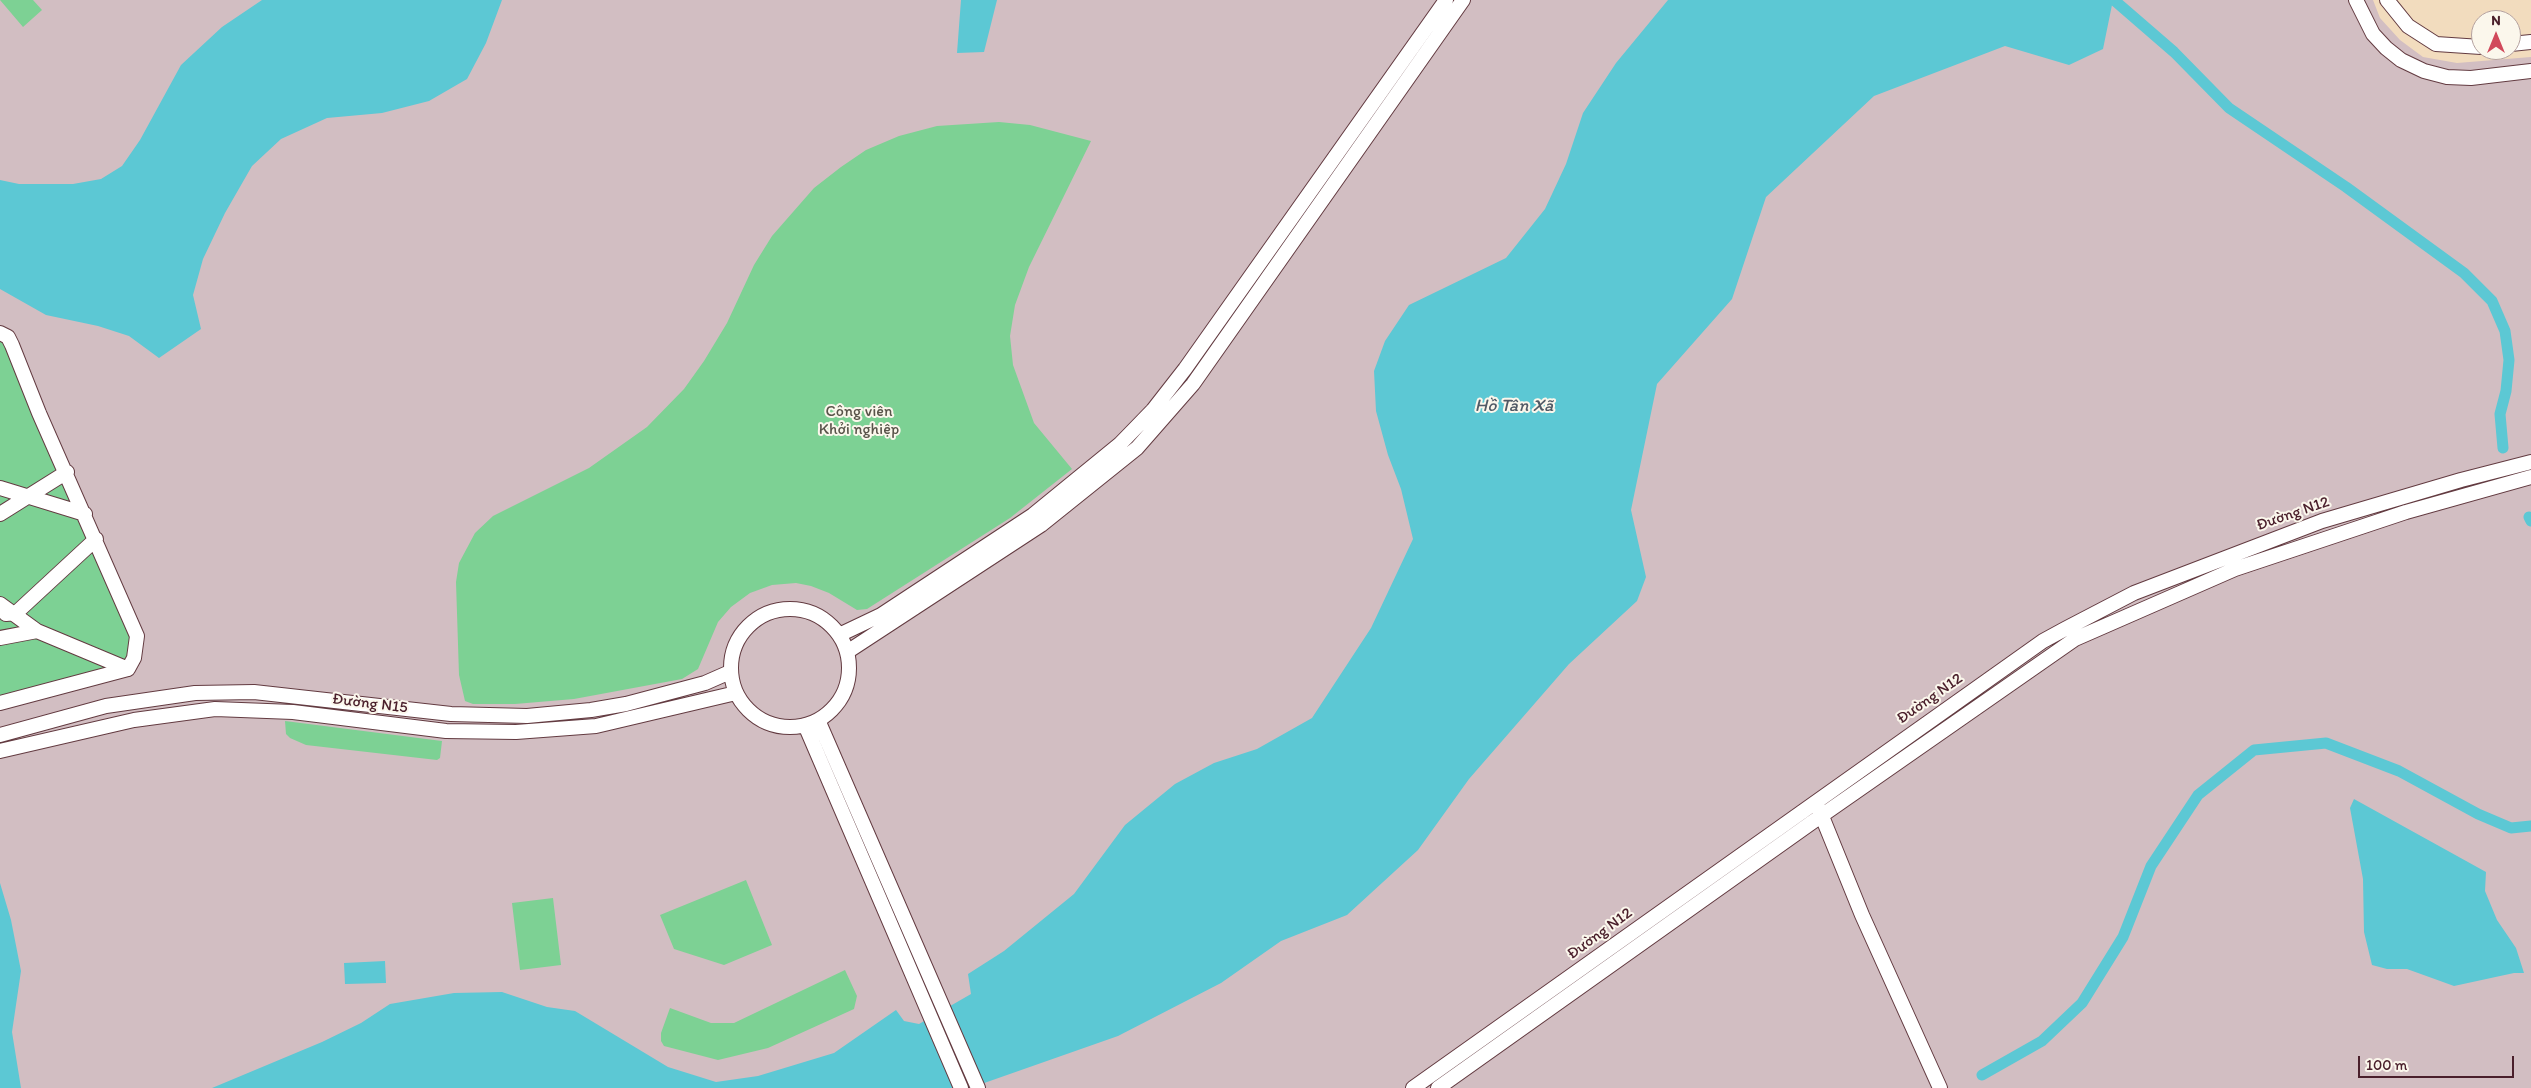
<!DOCTYPE html>
<meta charset="utf-8">
<style>
body{margin:0}
#map{position:relative;width:2531px;height:1088px;overflow:hidden;background:#f2dcbe;font-family:Itim,sans-serif}
canvas{display:block}
.north{position:absolute;left:2471px;top:10px;width:50px;height:50px;box-sizing:border-box;background:#fbf7ec;border:1px solid #b4a19f;border-radius:50%;rotate:0deg;font-size:14px;font-weight:700;line-height:20px;text-align:center;color:#4a1f2b}
.north::after{content:'';display:block;margin:auto;width:18px;height:22px;background:#d1495b;clip-path:polygon(50% 0,100% 100%,50% 72%,0 100%)}
.scale{position:absolute;left:2358px;top:1056px;width:156px;height:22px;box-sizing:border-box;border:2px solid #4a1f2b;border-top:0;padding-left:6px;font-size:15px;line-height:18px;white-space:nowrap;color:#4a1f2b;-webkit-text-stroke:4px #fbf7ec;paint-order:stroke}
</style>
<div id="map">
<canvas width="2531" height="1088"></canvas>
<div class="north">N</div>
<div class="scale">100 m</div>
</div>
<script>
const g = document.querySelector('canvas').getContext('2d');
g.lineJoin = 'round';
function fillPath(path, color) {
  g.fillStyle = color;
  g.fill(path, 'evenodd');
}
function shape(rows) {
  const path = new Path2D();
  for (const r of rows) {
    if (r.length === 3) {
      path.moveTo(r[0] + r[2], r[1]);
      path.arc(r[0], r[1], r[2], 0, 2 * Math.PI);
      continue;
    }
    path.moveTo(r[0], r[1]);
    for (let i = 2; i < r.length; i += 2) path.lineTo(r[i], r[i + 1]);
  }
  return path;
}
function trace(path, color, width, dash) {
  g.strokeStyle = color;
  g.lineWidth = width;
  g.lineCap = dash ? 'butt' : 'round';
  g.setLineDash(dash || []);
  g.stroke(path);
}
function write(font, color, halo, rows, align = 'center') {
  g.font = font + ' Itim,sans-serif';
  g.lineWidth = 4;
  g.setLineDash([]);
  g.textBaseline = 'middle';
  g.strokeStyle = halo;
  g.fillStyle = color;
  for (const [text, x, y, turn = 0] of rows) {
    g.save();
    g.translate(x, y);
    g.rotate((+turn || 0) * Math.PI / 180);
    g.textAlign = isNaN(turn) ? turn : align;
    if (halo) g.strokeText(text, 0, 0);
    g.fillText(text, 0, 0);
    g.restore();
  }
}
fillPath(shape([
 [0,0,2373,0,2380,18,2400,40,2423,57,2457,63,2531,57,2531,1088,0,1088]
]), '#d2bec2');
fillPath(shape([
 [0,0,33,0,42,10,23,27],
 [999,122,1030,125,1091,141,1029,267,1015,305,1010,336,1013,365,1034,423,1072,469,1010,518,867,609,857,610,829,593,811,586,796,583,772,585,750,593,731,607,718,622,698,669,682,679,574,699,515,704,473,704,465,701,459,675,456,582,459,563,475,533,493,516,589,468,647,427,684,389,704,361,727,323,754,265,772,236,814,188,841,167,866,150,899,136,937,126],
 [0,336,6,340,134,645,125,666,0,699],
 [285,721,442,741,440,758,437,760,306,745,290,738,286,734],
 [746,880,772,945,724,965,674,949,660,915],
 [553,898,561,965,520,970,512,903],
 [845,970,857,996,854,1009,768,1048,718,1060,664,1046,661,1041,661,1033,670,1008,711,1023,734,1023]
]), '#7dd194');
fillPath(shape([
 [262,0,502,0,486,43,467,79,429,101,382,113,327,118,281,139,252,166,225,213,203,259,193,295,201,329,159,358,129,336,98,326,46,315,0,289,0,180,19,184,73,184,101,179,122,166,140,140,181,65,222,27],
 [961,0,997,0,984,52,957,53],
 [1668,0,2113,0,2103,49,2069,65,2005,46,1874,96,1766,197,1732,299,1657,384,1631,510,1646,577,1637,601,1569,664,1469,779,1418,850,1347,915,1281,941,1221,983,1118,1036,970,1088,212,1088,322,1042,361,1023,390,1004,454,993,502,992,547,1007,575,1011,668,1067,716,1082,758,1076,834,1053,896,1010,904,1021,919,1024,971,994,968,974,1004,951,1074,894,1125,825,1175,784,1214,763,1257,749,1312,718,1371,628,1413,539,1401,489,1388,455,1376,411,1374,371,1385,341,1409,305,1506,258,1545,209,1566,164,1583,113,1616,63],
 [2354,799,2486,872,2485,891,2497,920,2516,948,2524,973,2514,973,2454,986,2407,969,2387,969,2372,965,2364,932,2363,879,2350,808],
 [0,883,11,920,21,971,12,1032,21,1088,0,1088],
 [385,961,386,983,345,984,344,963]
]), '#5cc8d4');
trace(shape([
 [2114,0,2174,52,2229,108,2346,187,2464,273,2492,301,2505,331,2509,360,2506,391,2500,414,2503,448],
 [2529,517,2531,521],
 [1982,1075,2042,1041,2082,1003,2123,937,2151,866,2198,795,2254,750,2326,743,2399,771,2478,814,2511,828,2531,826]
]), '#5cc8d4', 11);
const minor = shape([
 [2356,0,2373,34,2386,48,2401,60,2424,71,2447,77,2471,78,2531,71],
 [2387,0,2408,26,2436,44,2481,47],
 [2511,44,2531,42],
 [0,333,8,337,12,345,39,413,137,636,134,658,128,669,0,703],
 [0,488,85,514],
 [0,514,67,472],
 [0,604,37,631,128,669],
 [790,668,59],
 [6,614,16,613,96,539],
 [839,635,881,615,1033,515,1120,444,1153,410,1185,369,1446,0],
 [0,638,37,631],
 [847,652,1041,525,1137,448,1193,384,1463,0],
 [818,720,978,1088],
 [805,725,961,1088],
 [0,735,106,706,195,693,254,692,451,714,527,716,591,710,626,704,705,683,730,672],
 [0,751,134,720,215,709,293,712,446,731,516,732,596,726,736,693],
 [1819,809,1862,915,1940,1088],
 [1413,1088,2043,641,2065,629,2134,593,2322,521,2461,480,2531,462],
 [1438,1088,1811,823,2075,639,2235,569,2406,512,2531,477]
]);
trace(minor, '#633b41', 16);
trace(minor, '#fff', 14);
write('16px', '#59544a', '#fbf7ec', [
 ["Công viên",859,412],
 ["Khởi nghiệp",859,430]
]);
write('16px', '#4a1f2b', '#fbf7ec', [
 ["Đường N12",2293,514,-19],
 ["Đường N12",1930,699,-35],
 ["Đường N15",370,704,7],
 ["Đường N12",1600,934,-36]
]);
write('italic 18px', '#505a66', '#fbf7ec', [
 ["Hồ Tân Xã",1514,406]
]);
</script>
